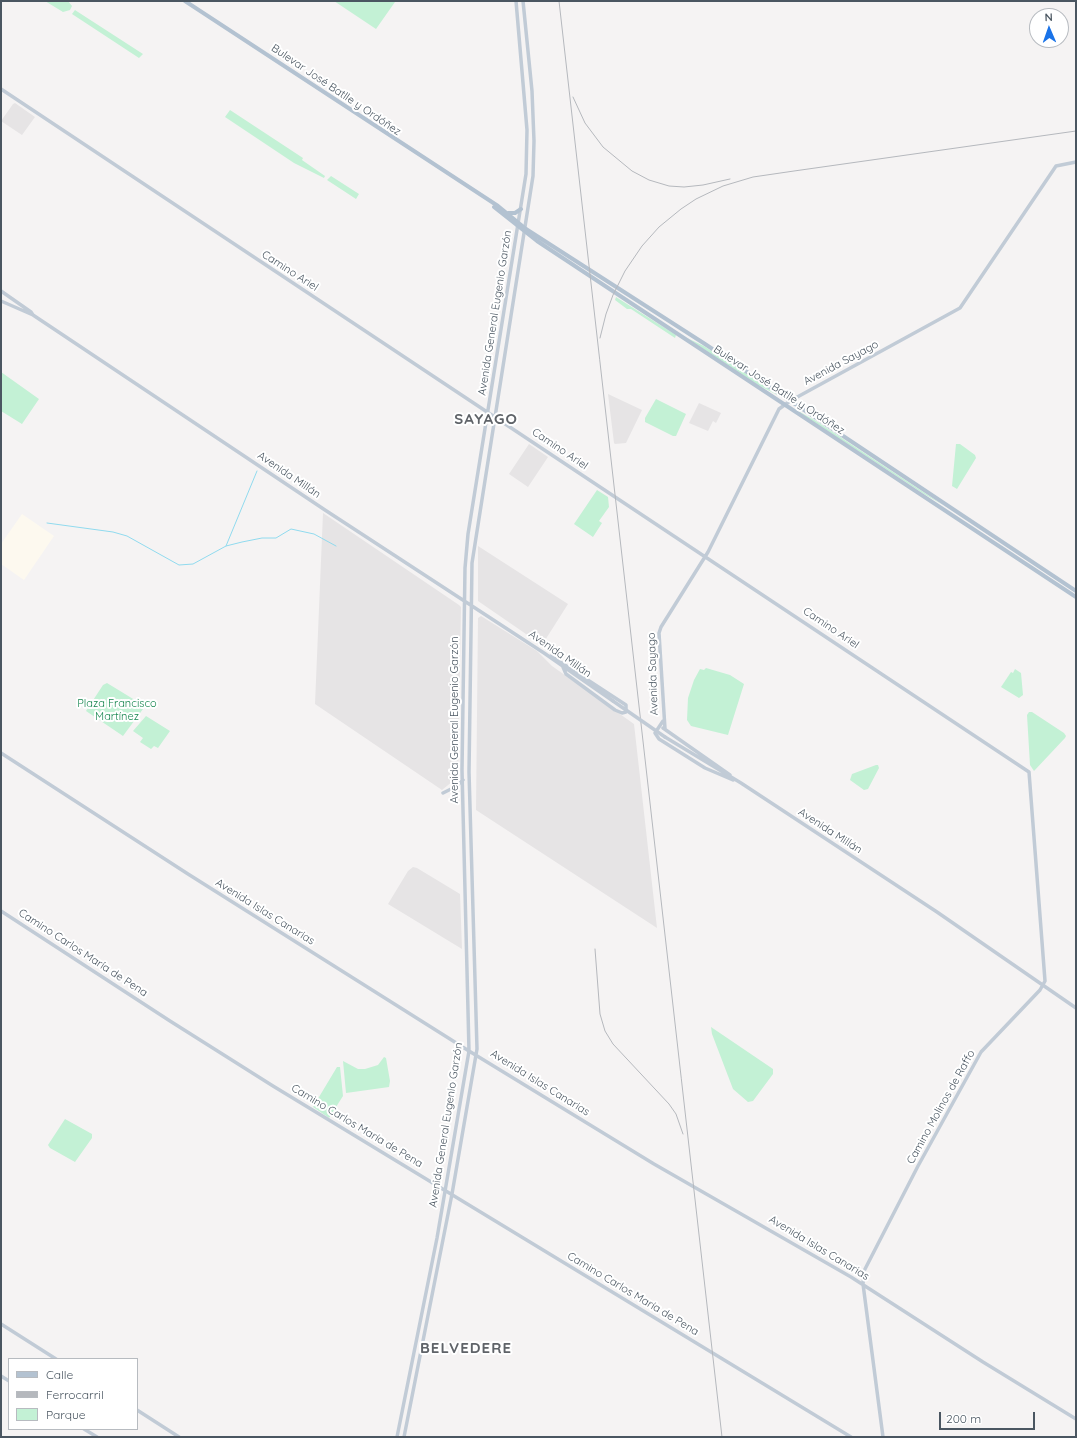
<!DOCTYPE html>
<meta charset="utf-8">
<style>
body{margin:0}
#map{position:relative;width:1077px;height:1438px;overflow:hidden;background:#f5f3f3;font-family:Quicksand,sans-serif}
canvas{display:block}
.frame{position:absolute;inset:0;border:2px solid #4a5661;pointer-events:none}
.legend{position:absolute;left:8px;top:1358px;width:130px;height:72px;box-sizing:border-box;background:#fff;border:1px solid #b7bbc0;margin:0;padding:5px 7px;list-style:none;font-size:12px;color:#4a5661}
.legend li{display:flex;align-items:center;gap:8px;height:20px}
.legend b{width:20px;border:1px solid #b7bbc0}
.north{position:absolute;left:1029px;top:8px;width:40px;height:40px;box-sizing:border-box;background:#fff;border:1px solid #b7bbc0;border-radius:50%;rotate:358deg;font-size:11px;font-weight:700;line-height:16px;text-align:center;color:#4a5661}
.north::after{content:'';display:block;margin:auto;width:14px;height:18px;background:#1a73e8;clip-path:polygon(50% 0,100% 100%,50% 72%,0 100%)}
.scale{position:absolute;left:939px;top:1412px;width:96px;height:18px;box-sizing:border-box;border:2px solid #4a5661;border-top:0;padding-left:5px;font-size:12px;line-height:14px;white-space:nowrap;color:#4a5661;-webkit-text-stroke:3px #fff;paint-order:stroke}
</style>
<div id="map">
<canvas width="1077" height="1438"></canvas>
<div class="frame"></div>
<ul class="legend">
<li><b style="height:5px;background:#b3c2d1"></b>Calle</li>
<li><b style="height:5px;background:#b5b8bd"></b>Ferrocarril</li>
<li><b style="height:11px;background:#c3f1d5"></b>Parque</li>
</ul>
<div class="north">N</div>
<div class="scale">200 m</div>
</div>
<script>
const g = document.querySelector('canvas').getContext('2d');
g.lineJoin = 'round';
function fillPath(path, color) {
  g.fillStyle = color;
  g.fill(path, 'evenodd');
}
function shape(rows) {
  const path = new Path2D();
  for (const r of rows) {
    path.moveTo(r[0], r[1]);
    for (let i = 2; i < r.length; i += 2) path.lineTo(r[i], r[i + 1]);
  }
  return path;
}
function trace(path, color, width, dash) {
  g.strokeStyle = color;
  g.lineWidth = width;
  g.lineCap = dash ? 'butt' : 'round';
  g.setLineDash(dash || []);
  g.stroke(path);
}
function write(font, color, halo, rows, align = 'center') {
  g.font = font + ' Quicksand,sans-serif';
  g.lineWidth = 4;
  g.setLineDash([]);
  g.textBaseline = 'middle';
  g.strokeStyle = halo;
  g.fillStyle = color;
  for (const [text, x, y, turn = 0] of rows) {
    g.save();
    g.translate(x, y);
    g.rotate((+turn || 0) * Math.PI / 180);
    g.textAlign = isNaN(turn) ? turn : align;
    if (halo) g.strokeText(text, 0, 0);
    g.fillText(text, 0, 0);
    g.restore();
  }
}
fillPath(shape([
 [22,514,54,536,24,580,1,564,1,544]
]), '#fdf9ef');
fillPath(shape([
 [15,103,35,117,22,135,1,121,13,104],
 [608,394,642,410,626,443,615,444,614,443],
 [699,403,721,413,716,423,713,421,708,431,689,423],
 [529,444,548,457,528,487,509,474],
 [323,513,459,605,461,607,458,777,442,790,315,704],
 [478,546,568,604,542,645,478,601],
 [481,616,537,651,552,666,634,724,657,928,476,810,478,618],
 [413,867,417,868,460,894,462,949,388,904,408,871]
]), '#e6e4e5');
fillPath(shape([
 [45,1,68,1,72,6,70,10,63,12],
 [334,1,394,1,395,2,376,29],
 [75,10,78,12,143,54,139,58,72,14],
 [230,110,303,158,302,160,325,176,324,178,294,163,225,117],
 [331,176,359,194,356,199,327,180],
 [616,297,676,335,675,338,631,309,627,309,615,300],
 [687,338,704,346,781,397,758,385],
 [1,372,39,399,22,424,1,411],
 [656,399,686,414,676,436,673,436,645,422,645,418],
 [791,407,816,421,943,505,924,494],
 [956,444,960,444,975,455,976,458,957,489,952,486],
 [597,490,608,497,609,507,599,521,602,523,593,537,574,524],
 [706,668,730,675,744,684,728,735,691,726,687,720,688,698,694,680,700,669,704,670],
 [1015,669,1021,673,1023,695,1019,698,1001,687,1011,672,1013,673],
 [107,683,143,705,143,709,123,736,86,711,103,685],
 [1029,712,1032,712,1064,733,1066,736,1065,738,1034,771,1030,765,1027,715],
 [146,716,170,731,158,748,154,746,151,749,140,742,143,738,133,731],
 [876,765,878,765,879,768,868,789,864,790,850,780,852,774],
 [711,1027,773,1069,773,1074,753,1101,748,1102,733,1089,712,1034],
 [384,1057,386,1058,390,1081,389,1087,346,1093,343,1061,358,1069,365,1069,378,1065],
 [337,1067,340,1067,343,1096,329,1118,313,1107],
 [65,1119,92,1134,92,1138,75,1162,50,1148,48,1145]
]), '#c3f1d5');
trace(shape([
 [47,523,113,532,127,536,179,565,193,564,226,546,242,542,262,538,276,538,291,529,314,534,336,546],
 [226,546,257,471]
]), '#90daee', 1);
trace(shape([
 [1,89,1029,772,1045,981,1040,990,981,1052,918,1166,864,1271,863,1284,883,1437],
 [1,291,31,312,33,315,325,510,544,653,613,701],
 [1,301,33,315],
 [551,656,626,705,626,712,622,713,615,710,566,674,563,667],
 [663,721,655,733,659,739,705,768,733,780],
 [663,728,730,775],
 [665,729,659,633,661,627,708,552,779,409,790,401,960,308,1054,169,1056,166,1076,162],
 [665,737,741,783,937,912,1076,1008],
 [1,753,188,874,469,1051,654,1164,851,1277,983,1362,1076,1419],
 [443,793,455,787,463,780],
 [1,911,170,1021,273,1086,851,1437],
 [1,1324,56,1359],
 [1,1376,9,1381],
 [137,1410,179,1437],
 [84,1429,97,1437],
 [397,1437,437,1238,469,1051,462,770,465,568,468,534,526,174,527,130,516,1],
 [404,1437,452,1194,477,1049,469,772,472,563,533,176,534,141,532,91,523,1]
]), '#c1cbd6', 3.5);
trace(shape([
 [185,1,498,206,526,229,705,344,1076,591],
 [494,207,537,241,1076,597],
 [508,213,515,213,521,209]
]), '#b3c2d1', 4);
trace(shape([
 [559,1,722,1437],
 [573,97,585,123,603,147,632,171,649,180,669,186,684,187,703,185,730,179],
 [600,338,606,314,613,295,625,271,642,246,659,227,681,209,696,199,723,186,753,177,794,171,1076,131],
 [595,949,600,1014,605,1031,613,1044,669,1104,676,1114,683,1134]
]), '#b5b8bd', 1);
trace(shape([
 [613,701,665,737]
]), '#c1cbd6', 3.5);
write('11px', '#4a5661', '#fff', [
 ["Bulevar José Batlle y Ordóñez",336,90,34],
 ["Camino Ariel",290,271,33],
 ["Avenida General Eugenio Garzón",495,313,-81],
 ["Avenida Sayago",841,363,-28],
 ["Bulevar José Batlle y Ordóñez",779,390,33],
 ["Camino Ariel",560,449,34],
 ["Avenida Millán",289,475,34],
 ["Camino Ariel",831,628,34],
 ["Avenida Millán",560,654,35],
 ["Avenida Sayago",653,674,-92],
 ["Avenida General Eugenio Garzón",455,720,-90],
 ["Avenida Millán",830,831,33],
 ["Avenida Islas Canarias",265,912,32],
 ["Camino Carlos María de Pena",83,953,33],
 ["Avenida Islas Canarias",540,1083,32],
 ["Camino Molinos de Raffo",941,1107,-61],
 ["Avenida General Eugenio Garzón",446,1125,-81],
 ["Camino Carlos María de Pena",357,1126,31],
 ["Avenida Islas Canarias",819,1248,31],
 ["Camino Carlos María de Pena",633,1294,31]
]);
write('11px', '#17864f', '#fff', [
 ["Plaza Francisco",117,704],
 ["Martínez",117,717]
]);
g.letterSpacing = '1px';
write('bold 15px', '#5f6368', '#fff', [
 ["SAYAGO",486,419],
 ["BELVEDERE",466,1348]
]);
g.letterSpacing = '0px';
</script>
